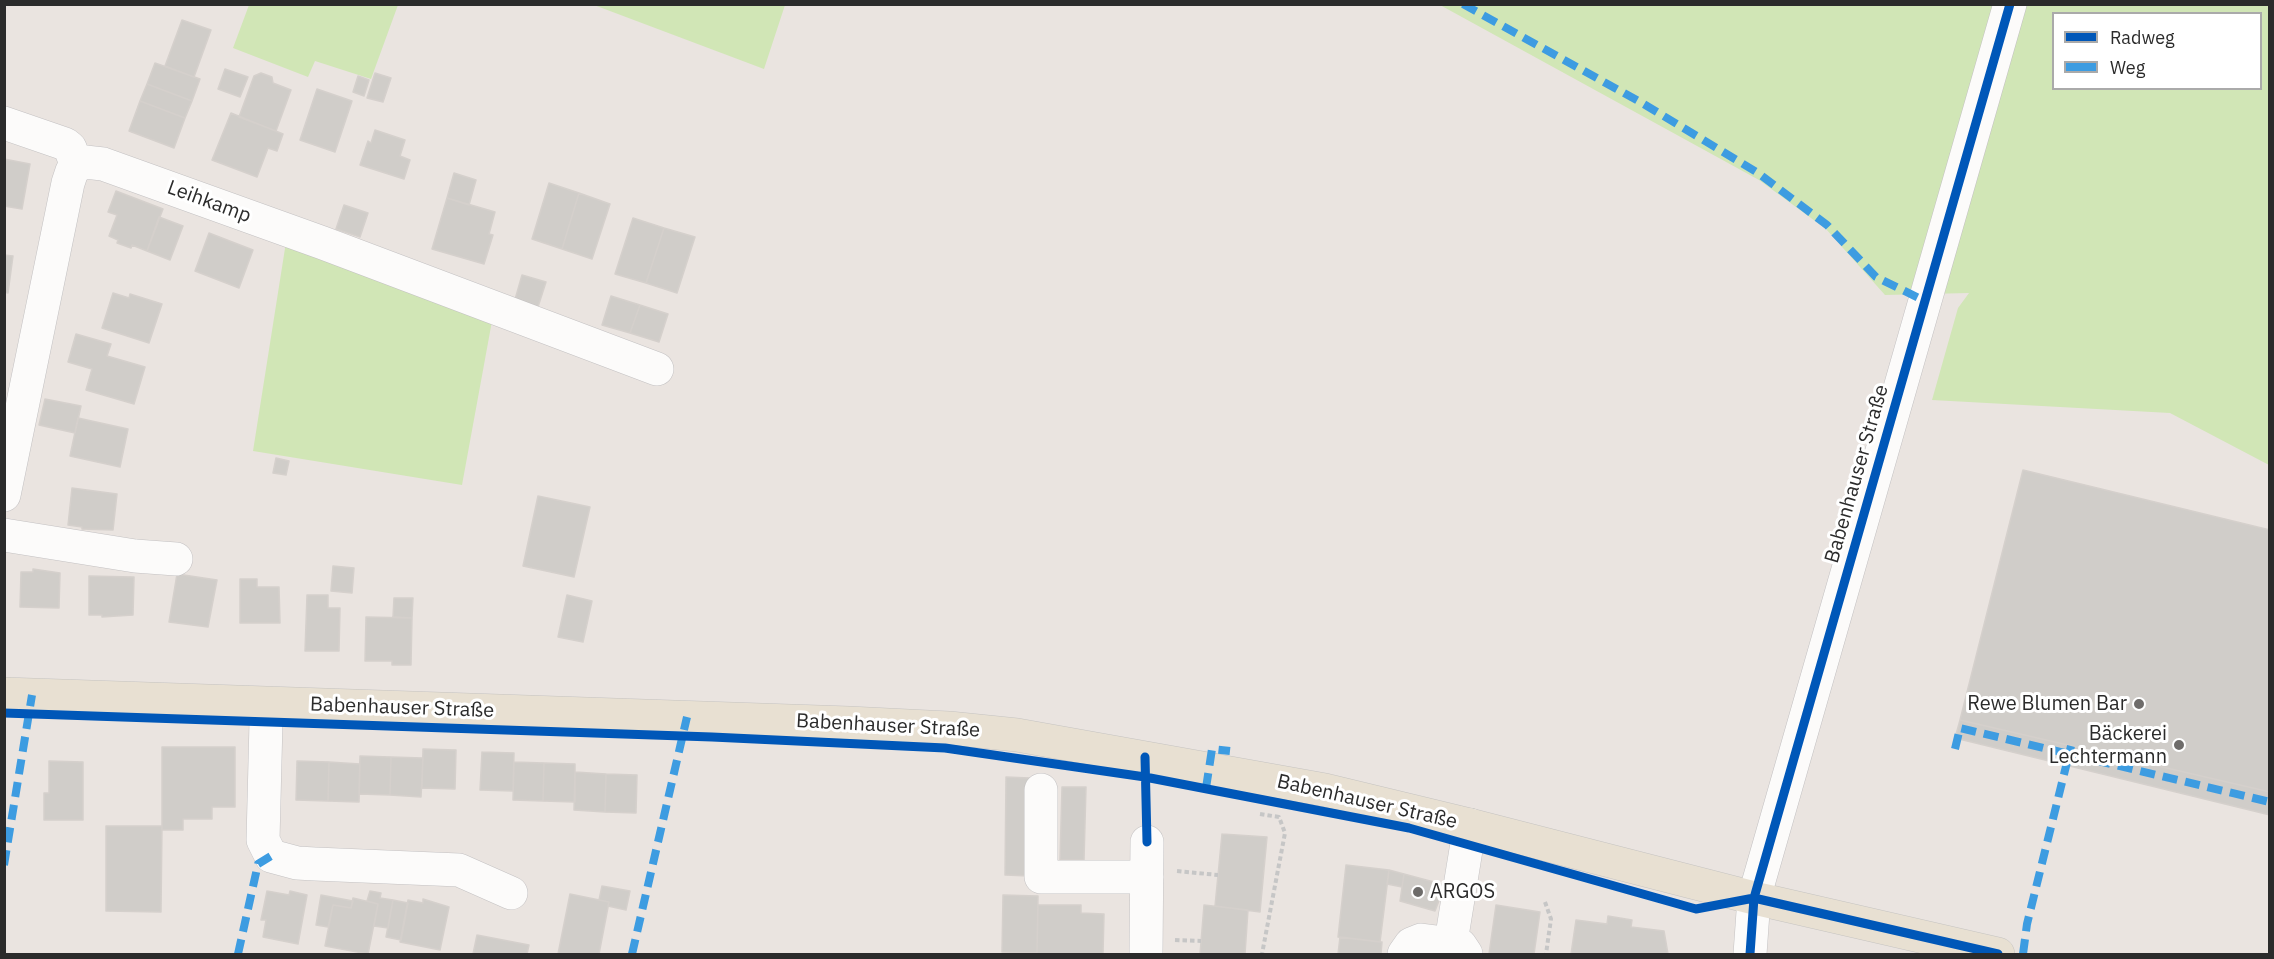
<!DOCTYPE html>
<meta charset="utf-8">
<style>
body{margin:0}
#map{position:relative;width:2274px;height:959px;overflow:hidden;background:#eae4e0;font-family:"IBM Plex Sans",sans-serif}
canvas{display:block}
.frame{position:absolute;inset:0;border:6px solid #2b2b2b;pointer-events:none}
.legend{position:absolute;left:2052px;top:12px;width:210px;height:78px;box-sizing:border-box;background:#fff;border:2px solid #aaa;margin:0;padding:8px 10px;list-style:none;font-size:18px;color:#2b2b2b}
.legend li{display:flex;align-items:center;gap:12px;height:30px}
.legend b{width:30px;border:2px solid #aaa}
</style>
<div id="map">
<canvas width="2274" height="959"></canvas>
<div class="frame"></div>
<ul class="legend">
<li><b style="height:8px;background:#0057b8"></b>Radweg</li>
<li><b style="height:8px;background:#3d9ce1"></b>Weg</li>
</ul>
</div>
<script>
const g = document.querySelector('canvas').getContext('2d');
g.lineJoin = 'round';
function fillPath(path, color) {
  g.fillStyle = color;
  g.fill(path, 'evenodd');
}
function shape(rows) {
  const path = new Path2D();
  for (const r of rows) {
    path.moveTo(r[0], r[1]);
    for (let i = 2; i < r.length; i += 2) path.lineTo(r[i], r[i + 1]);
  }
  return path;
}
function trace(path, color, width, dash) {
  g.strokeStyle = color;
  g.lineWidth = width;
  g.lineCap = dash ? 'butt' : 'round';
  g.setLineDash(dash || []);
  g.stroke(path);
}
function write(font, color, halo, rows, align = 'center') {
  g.font = font + ' "IBM Plex Sans",sans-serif';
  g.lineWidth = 6;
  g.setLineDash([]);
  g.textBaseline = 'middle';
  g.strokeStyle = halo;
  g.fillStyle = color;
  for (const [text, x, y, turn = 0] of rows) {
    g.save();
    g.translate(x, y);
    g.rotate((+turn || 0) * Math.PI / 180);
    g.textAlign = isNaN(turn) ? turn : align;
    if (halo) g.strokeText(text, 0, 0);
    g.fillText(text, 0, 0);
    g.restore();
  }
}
fillPath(shape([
 [249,5,249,4,398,5,371,79,315,61,308,77,233,48],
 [594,5,785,5,764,69],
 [1440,5,2269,5,2269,465,2170,413,1932,400,1958,308,1969,293,1885,295,1826,229,1759,180],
 [2054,14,2260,14,2260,88,2054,88],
 [286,242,492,321,462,485,253,451]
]), '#d1e6b6');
const building = shape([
 [182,20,211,30,194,77,165,66,182,20],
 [155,63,200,79,192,101,147,84,155,63],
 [225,69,248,77,240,97,218,89,225,69],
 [261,73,272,77,273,83,291,90,276,131,239,117,254,76,261,73],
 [375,73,391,78,383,102,367,98,375,73],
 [358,76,369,80,364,96,353,92,358,76],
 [147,84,192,101,185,118,140,101,147,84],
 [317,89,352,101,335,152,300,140,317,89],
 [140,101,185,118,174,148,129,131,140,101],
 [231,113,283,134,277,151,268,148,257,177,212,160,231,113],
 [375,130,405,140,400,156,410,160,404,179,360,165,368,141,371,143,375,130],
 [4,159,30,164,22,209,4,206,4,159],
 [454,173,476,180,469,205,447,198,454,173],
 [549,183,579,193,562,249,532,239,549,183],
 [116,191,163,209,147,251,132,245,131,248,117,243,118,240,109,236,117,215,108,212,116,191],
 [579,193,610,204,592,259,562,249,579,193],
 [447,198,495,212,489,234,493,235,484,264,432,249,447,198],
 [344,205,368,213,360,237,336,229,344,205],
 [159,217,183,226,170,260,147,251,159,217],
 [633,218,664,228,646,283,615,274,633,218],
 [664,228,695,237,677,293,646,283,664,228],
 [209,233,253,250,239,288,195,271,209,233],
 [4,255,13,256,8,293,4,292,4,255],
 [522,275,546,282,537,310,514,303,522,275],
 [113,293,129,298,130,294,162,304,149,343,102,328,113,293],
 [611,296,640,305,630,333,602,325,611,296],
 [640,305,668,314,659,342,630,333,640,305],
 [76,334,111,344,107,356,145,367,134,404,86,390,92,369,68,362,76,334],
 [45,399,81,406,75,433,39,425,45,399],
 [78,418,128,429,120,467,70,456,78,418],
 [276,458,289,461,286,475,273,473,276,458],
 [2023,470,2270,530,2270,792,1960,720,2023,470],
 [72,488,117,494,113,530,82,529,82,527,68,525,72,488],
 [538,496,590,507,574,577,523,566,538,496],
 [333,566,354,568,352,593,331,591,333,566],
 [33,569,60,573,59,608,20,607,21,572,33,572,33,569],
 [177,574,217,580,208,627,169,622,177,574],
 [89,576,134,577,133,615,102,617,102,615,89,615,89,576],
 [240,579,257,579,257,587,279,587,280,623,240,623,240,579],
 [307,595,328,595,328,608,340,608,339,651,305,651,307,595],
 [567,595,592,601,583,642,558,637,567,595],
 [394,598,413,598,412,618,393,617,394,598],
 [366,617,412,618,411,665,392,665,392,661,365,661,366,617],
 [1960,720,2270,792,2270,815,1955,738,1960,720],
 [162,747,235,747,235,807,212,807,212,819,183,819,183,830,162,830,162,747],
 [423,749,456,750,455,789,422,788,423,749],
 [482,752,514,753,513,791,480,790,482,752],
 [360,756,391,757,390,795,359,794,360,756],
 [391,757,423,758,421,797,390,795,391,757],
 [49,761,83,762,83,820,44,820,44,793,49,793,49,761],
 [297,761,329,762,328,801,296,800,297,761],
 [329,762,360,764,359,802,328,801,329,762],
 [514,762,544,763,543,801,513,800,514,762],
 [544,763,575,764,575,802,543,801,544,763],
 [575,772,606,774,605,812,574,810,575,772],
 [606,774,637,775,636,813,605,812,606,774],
 [1006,777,1030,778,1029,876,1005,875,1006,777],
 [1062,787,1086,787,1084,860,1060,860,1062,787],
 [106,826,162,826,161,912,106,911,106,826],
 [1222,834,1267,837,1260,912,1215,906,1222,834],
 [1346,865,1389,870,1380,942,1338,937,1346,865],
 [1389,870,1404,874,1402,887,1387,884,1389,870],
 [1404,874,1445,885,1435,911,1400,901,1404,874],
 [602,886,630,891,626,910,608,906,609,902,599,900,602,886],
 [267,891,289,895,290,891,307,895,298,944,263,937,266,920,261,920,267,891],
 [370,891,381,893,380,898,393,900,388,928,374,926,378,904,367,901,370,891],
 [570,894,609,902,599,954,558,954,570,894],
 [321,895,353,901,351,908,333,905,328,927,316,925,321,895],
 [1003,895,1038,896,1037,953,1002,952,1003,895],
 [353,898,378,904,368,954,325,946,333,905,351,908,353,898],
 [423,899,449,907,440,950,400,942,408,900,423,903,423,899],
 [393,900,408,903,401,940,386,937,393,900],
 [1038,905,1081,905,1081,913,1104,914,1103,954,1037,954,1038,905],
 [1204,905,1248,910,1245,954,1200,954,1204,905],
 [1496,905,1540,912,1534,954,1489,954,1496,905],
 [1608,916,1632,920,1631,927,1664,931,1668,954,1571,954,1576,920,1607,924,1608,916],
 [477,935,529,945,527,954,473,954,477,935],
 [1340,937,1382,942,1381,954,1338,954,1340,937]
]);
fillPath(building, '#d0cdc9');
trace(building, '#d5d0cc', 1.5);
const minor = shape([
 [4,123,65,144,70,148,77,166],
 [4,495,68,183,72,171,77,166,85,162,103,164,323,243,657,369],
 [4,535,135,556,176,559],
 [258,704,266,722,263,840,271,856,297,863,315,864,459,870,511,893],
 [1041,790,1041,877,1147,877],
 [1451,942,1470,825],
 [1146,954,1147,842],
 [1404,954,1411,944,1421,940,1460,945,1466,954],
 [1750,954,1754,898,2010,4]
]);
const major = shape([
 [4,694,849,723,949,728,1017,735,1325,790,1470,825,1754,898,1998,954]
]);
trace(minor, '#c3c1c2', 34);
trace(major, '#c5c3c1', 34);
trace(shape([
 [1260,814,1279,817,1285,833,1262,954],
 [1177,871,1218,875],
 [1545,902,1551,919,1546,954],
 [1175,940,1201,941]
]), '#c6c6c6', 4, [4.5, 3]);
trace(minor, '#fcfbfa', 33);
trace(major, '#e8e0d2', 33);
trace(shape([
 [1463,4,1642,103,1758,173,1827,225,1876,277,1925,301],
 [1955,749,1960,728,2270,802],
 [1206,788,1212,749,1230,751],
 [4,865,32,695],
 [238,954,258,864,271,856],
 [632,954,687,717],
 [2023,954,2027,924,2071,746]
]), '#3d9ce1', 8, [15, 8]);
trace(shape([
 [4,713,712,737,945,748,1145,777,1409,828,1696,909,1754,898,1998,954],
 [1145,757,1147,842],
 [1750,954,1754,898,2010,4]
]), '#0057b8', 9);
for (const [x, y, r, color] of [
 [2139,704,6,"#6e6c6a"],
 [2179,745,6,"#6e6c6a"],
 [1418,892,6,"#6e6c6a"]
]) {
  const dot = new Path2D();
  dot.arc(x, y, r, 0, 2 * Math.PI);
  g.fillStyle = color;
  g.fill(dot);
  trace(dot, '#fff', 2);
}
write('20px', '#2b2b2b', '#fff', [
 ["Leihkamp",209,202,20],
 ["Babenhauser Straße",1857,474,-74],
 ["Babenhauser Straße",402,708,2],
 ["Babenhauser Straße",888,726,3],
 ["Babenhauser Straße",1367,802,13]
]);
write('20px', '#2b2b2b', '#fff', [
 ["Rewe Blumen Bar",2127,704],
 ["Bäckerei",2167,734],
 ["Lechtermann",2167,757],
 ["ARGOS",1430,892,"left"]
], 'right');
</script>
